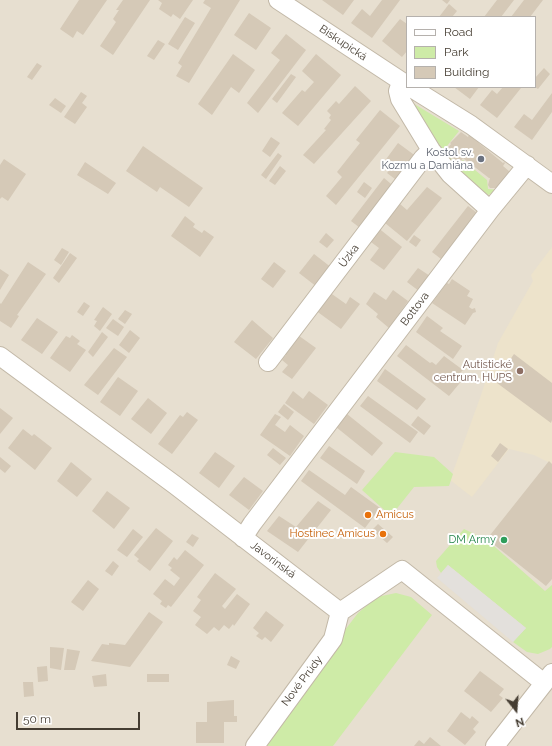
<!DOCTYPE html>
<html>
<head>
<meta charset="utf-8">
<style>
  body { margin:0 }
  #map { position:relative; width:552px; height:746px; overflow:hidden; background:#f3eee2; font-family:Raleway,sans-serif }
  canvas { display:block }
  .legend { position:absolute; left:406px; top:16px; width:130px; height:72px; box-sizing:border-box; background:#fff; border:1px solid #b5b1ad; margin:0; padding:5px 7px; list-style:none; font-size:12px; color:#453d32 }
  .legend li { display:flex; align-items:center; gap:8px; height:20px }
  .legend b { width:20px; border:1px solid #b5b1ad }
  .north { position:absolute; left:496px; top:690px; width:40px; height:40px; -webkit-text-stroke:3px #fff; paint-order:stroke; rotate:163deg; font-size:11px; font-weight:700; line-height:16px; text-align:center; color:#453d32 }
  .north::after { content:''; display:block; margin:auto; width:14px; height:18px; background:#453d32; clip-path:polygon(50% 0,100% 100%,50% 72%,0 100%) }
  .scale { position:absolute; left:16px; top:712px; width:124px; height:18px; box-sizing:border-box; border:2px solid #453d32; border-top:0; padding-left:5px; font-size:12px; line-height:14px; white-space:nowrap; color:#453d32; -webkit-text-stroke:3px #fff; paint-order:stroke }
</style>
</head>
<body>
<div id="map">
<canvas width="552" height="746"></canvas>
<ul class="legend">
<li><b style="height:5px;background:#fff"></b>Road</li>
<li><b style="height:11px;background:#ceeba7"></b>Park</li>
<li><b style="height:11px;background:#d5c9b7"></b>Building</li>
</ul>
<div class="north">N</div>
<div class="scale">50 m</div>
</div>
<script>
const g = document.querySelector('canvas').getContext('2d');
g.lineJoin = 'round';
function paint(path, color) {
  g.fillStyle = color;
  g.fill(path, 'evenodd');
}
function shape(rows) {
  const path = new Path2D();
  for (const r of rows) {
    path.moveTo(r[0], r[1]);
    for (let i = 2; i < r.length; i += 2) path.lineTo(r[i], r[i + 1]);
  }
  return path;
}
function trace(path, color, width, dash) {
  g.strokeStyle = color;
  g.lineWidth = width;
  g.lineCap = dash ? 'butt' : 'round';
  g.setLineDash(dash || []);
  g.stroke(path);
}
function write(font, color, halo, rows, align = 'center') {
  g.font = font + ' Raleway,sans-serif';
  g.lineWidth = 4;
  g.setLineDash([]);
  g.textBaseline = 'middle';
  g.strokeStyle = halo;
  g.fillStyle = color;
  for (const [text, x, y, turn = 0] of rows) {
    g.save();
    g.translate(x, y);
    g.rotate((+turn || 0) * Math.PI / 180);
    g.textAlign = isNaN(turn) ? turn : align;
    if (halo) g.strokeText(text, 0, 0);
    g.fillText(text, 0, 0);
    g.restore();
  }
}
paint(shape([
  [0,0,552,0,552,746,0,746],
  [407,17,535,17,535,87,407,87]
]), '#e7dfd0');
paint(shape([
  [552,247,552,464,534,455,509,449,472,497,450,480,480,398,498,343,533,281,531,275]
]), '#ede3cb');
paint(shape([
  [401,96,459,131,443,151,457,164,463,160,487,180,488,189,499,190,488,195,439,154],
  [395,452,434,457,453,474,449,486,414,487,391,516,362,490],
  [464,529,487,540,545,591,552,585,552,647,550,649,538,654,527,652,513,642,526,628,448,565,441,573,437,567,436,561],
  [396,593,411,597,432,615,333,746,256,746,358,613,377,597]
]), '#ceeba7');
paint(shape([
  [448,565,526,628,513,642,437,578]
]), '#e3e0dc');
paint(shape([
  [79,0,107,0,83,35,77,31,73,38,60,29],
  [123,0,150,0,113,55,100,46,116,22,113,19,119,10,116,10],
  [158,0,193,0,180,19,173,14,171,17,159,9,162,3],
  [205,0,240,0,189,83,176,76,182,66,178,63,211,8,203,3],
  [322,0,354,0,343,15],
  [382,0,400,0,372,38,351,23,362,9,370,16],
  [442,0,450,0,447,4],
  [497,0,514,0,501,17,484,17],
  [524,0,543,0,530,17,511,17],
  [449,4,457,11,452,17,439,17],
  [249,13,271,28,256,50,234,35],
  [185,17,195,23,178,50,168,44],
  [400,19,407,24,407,51,402,57,382,41],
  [286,34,306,50,258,113,247,103,280,60,271,53],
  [158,40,165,44,154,60,147,56],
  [233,54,255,70,239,93,231,87,212,115,198,104],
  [316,54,341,75,298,126,282,113,302,90,305,92,314,82,302,71],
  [37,63,42,66,32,80,27,77],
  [544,68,550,74,538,89,535,87,535,78],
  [291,74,296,77,277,103,272,99],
  [355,86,371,101,314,164,303,155,326,130,324,129,331,120,329,118,331,115,327,111,336,101,339,104],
  [454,87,479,87,470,99],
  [503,87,521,88,497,118,480,105,492,90,497,94],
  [81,92,87,96,82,103,87,107,75,124,64,117],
  [552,93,552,112,532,140,514,127,524,114,532,120],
  [55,98,66,106,61,113,49,105],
  [380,110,400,126,336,205,326,196,342,177,337,172,360,143,356,140],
  [461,132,468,137,469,135,503,163,504,162,505,163,503,166,510,172,498,188,490,188,488,185,490,178,489,178,463,158,459,163,445,151,451,144,450,143],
  [271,137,280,143,270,157,262,151],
  [398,143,417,157,399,182,387,173,392,167,384,162],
  [143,146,203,188,189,207,160,187,157,192,126,171],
  [278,153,282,156,266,179,261,175],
  [4,159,26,174,8,201,2,197,0,199,0,165],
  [85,162,116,183,108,194,77,175],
  [280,166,286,171,275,185,269,181],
  [384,178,397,189,364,231,351,221],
  [364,182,372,188,365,198,357,192],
  [427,187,442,198,407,241,385,223,400,204,407,210],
  [468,206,481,216,445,262,432,252],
  [185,216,195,224,193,227,202,233,204,230,214,237,200,257,171,236],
  [377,227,402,247,384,270,370,260,379,248,367,239],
  [326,233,334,240,327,248,319,242],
  [414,235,421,240,416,247,409,242],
  [62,248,69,252,61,265,54,260],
  [70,253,77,258,59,283,53,278],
  [314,254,332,268,317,287,299,273],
  [28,262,46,274,17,315,19,316,11,328,0,321,0,303,1,304],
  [274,262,286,271,273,288,261,279],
  [418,268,430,276,419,291,407,282],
  [0,269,9,275,0,290],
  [452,279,470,291,467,296,473,299,469,307,472,309,475,308,476,312,473,313,465,325,432,303,447,283,449,284],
  [393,290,408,301,389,328,376,317,378,314,366,304,374,292,386,300],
  [329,292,346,304,350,297,360,304,341,329,315,310],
  [84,302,90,306,83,316,77,312],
  [103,307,112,314,100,331,94,326,97,321,94,320],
  [125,310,132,314,125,324,118,319],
  [427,316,443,328,440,331,462,346,453,359,416,332],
  [37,318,58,332,42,354,21,340],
  [113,319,124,327,118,336,106,328],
  [252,320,273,338,256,359,234,342],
  [130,330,140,338,129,353,119,345],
  [102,332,108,337,93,357,88,352],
  [295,333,316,348,292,379,282,372,288,365,282,360,286,355,281,352],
  [72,335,80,341,77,344,86,350,70,372,50,358,66,336,70,338],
  [406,345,430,363,432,362,436,365,444,356,463,370,459,374,464,378,449,396,397,356],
  [114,348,127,357,98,395,84,385],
  [514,354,552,383,552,420,551,423,497,383,507,369,505,367],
  [385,369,426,399,417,410,377,381],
  [118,377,138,391,120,416,100,402],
  [293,391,303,399,309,391,328,405,314,424,285,403],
  [368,396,418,432,410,443,360,406],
  [148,398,167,413,151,434,131,419],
  [284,404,294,412,288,420,278,412],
  [0,408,13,418,0,434],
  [187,412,198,420,172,454,158,444,180,415,183,417],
  [275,414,281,417,275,425,285,432,290,425,304,436,290,456,260,435],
  [347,414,383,443,372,456,336,427],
  [418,416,431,426,424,435,411,425],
  [23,429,32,436,34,434,52,448,35,470,8,448],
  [500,443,508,449,498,462,491,456],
  [329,446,365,471,357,484,320,458],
  [273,448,286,458,280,465,267,455],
  [215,452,235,466,219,488,199,473],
  [0,457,11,466,5,473,0,469],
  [549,461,552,464,552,579,546,586,487,539],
  [71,462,92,479,77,497,57,481],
  [309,470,345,495,351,487,380,508,365,528,301,481],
  [244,477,263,491,249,510,229,495],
  [107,491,130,508,114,529,92,511],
  [318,501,331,510,298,552,267,531,279,516,296,527],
  [378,524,393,537,387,543,372,530],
  [156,528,173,541,150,571,137,561,139,559,134,555],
  [133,529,143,537,127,557,117,550],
  [192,534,199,538,193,547,186,542],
  [185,550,204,565,171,607,168,605,166,608,160,604,162,601,153,594,165,579,174,586,180,578,170,570,172,568,168,565,174,557,177,560],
  [113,561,119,566,112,576,105,571],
  [215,573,236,589,222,606,225,609,237,594,250,604,234,626,233,624,229,629,224,625,219,631,214,627,207,634,195,625,201,617,193,611,201,600,197,597],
  [88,580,99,589,83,611,71,602],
  [266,611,284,625,271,642,265,637,262,640,256,636,259,633,253,628],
  [149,612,163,622,130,667,91,661,102,644,109,645,109,643,125,645],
  [50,647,64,648,61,670,50,668],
  [67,649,80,651,75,670,64,670],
  [231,656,240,661,236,669,227,665],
  [47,666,48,681,38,682,37,667],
  [480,671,504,689,499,695,503,698,491,712,464,691],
  [106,674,107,686,94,687,92,676],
  [147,674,169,674,169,682,147,682],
  [23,682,33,682,34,696,24,697],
  [234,700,234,716,237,716,237,722,224,722,224,743,196,743,196,722,207,722,207,702],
  [461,712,470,719,472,716,479,722,473,729,476,732,465,745,447,731],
  [430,737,441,746,414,746,419,740,424,744]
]), '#d5c9b7');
const minor = shape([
  [278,0,407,85],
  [401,82,398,91,400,99,431,150,450,174,490,210],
  [410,87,471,125,552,184],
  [0,356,175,485,340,612,402,570,544,683],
  [268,362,423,158,431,150],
  [243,538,252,524,490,210,527,165],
  [255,746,333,639,340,612],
  [495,746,552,673]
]);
trace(minor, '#c2b8a7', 20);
trace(minor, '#fff', 18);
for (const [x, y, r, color] of [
  [481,159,4,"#6b7280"],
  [520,371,4,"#8d6e63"],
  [368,515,4,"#e8710a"],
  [383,534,4,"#e8710a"],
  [504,540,4,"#2e9e5b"]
]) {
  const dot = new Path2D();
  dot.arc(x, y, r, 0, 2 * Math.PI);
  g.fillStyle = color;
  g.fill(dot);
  trace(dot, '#fff', 1.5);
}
write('11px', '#453d32', '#fff', [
  ["Biskupická",343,43,34],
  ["Úzka",349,256,-53],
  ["Bottova",415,309,-53],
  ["Javorinská",273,560,37],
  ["Nové Prúdy",302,681,-53]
]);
write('11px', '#5b616d', '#fff', [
  ["Kostol sv.",473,153],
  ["Kozmu a Damiána",473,166]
], 'right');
write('11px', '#785e54', '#fff', [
  ["Autistické",512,365],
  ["centrum, HUPS",512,378]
], 'right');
write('11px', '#c56008', '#fff', [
  ["Amicus",376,515],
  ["Hostinec Amicus",375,534,"right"]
], 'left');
write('11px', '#27864d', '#fff', [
  ["DM Army",496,540]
], 'right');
</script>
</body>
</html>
